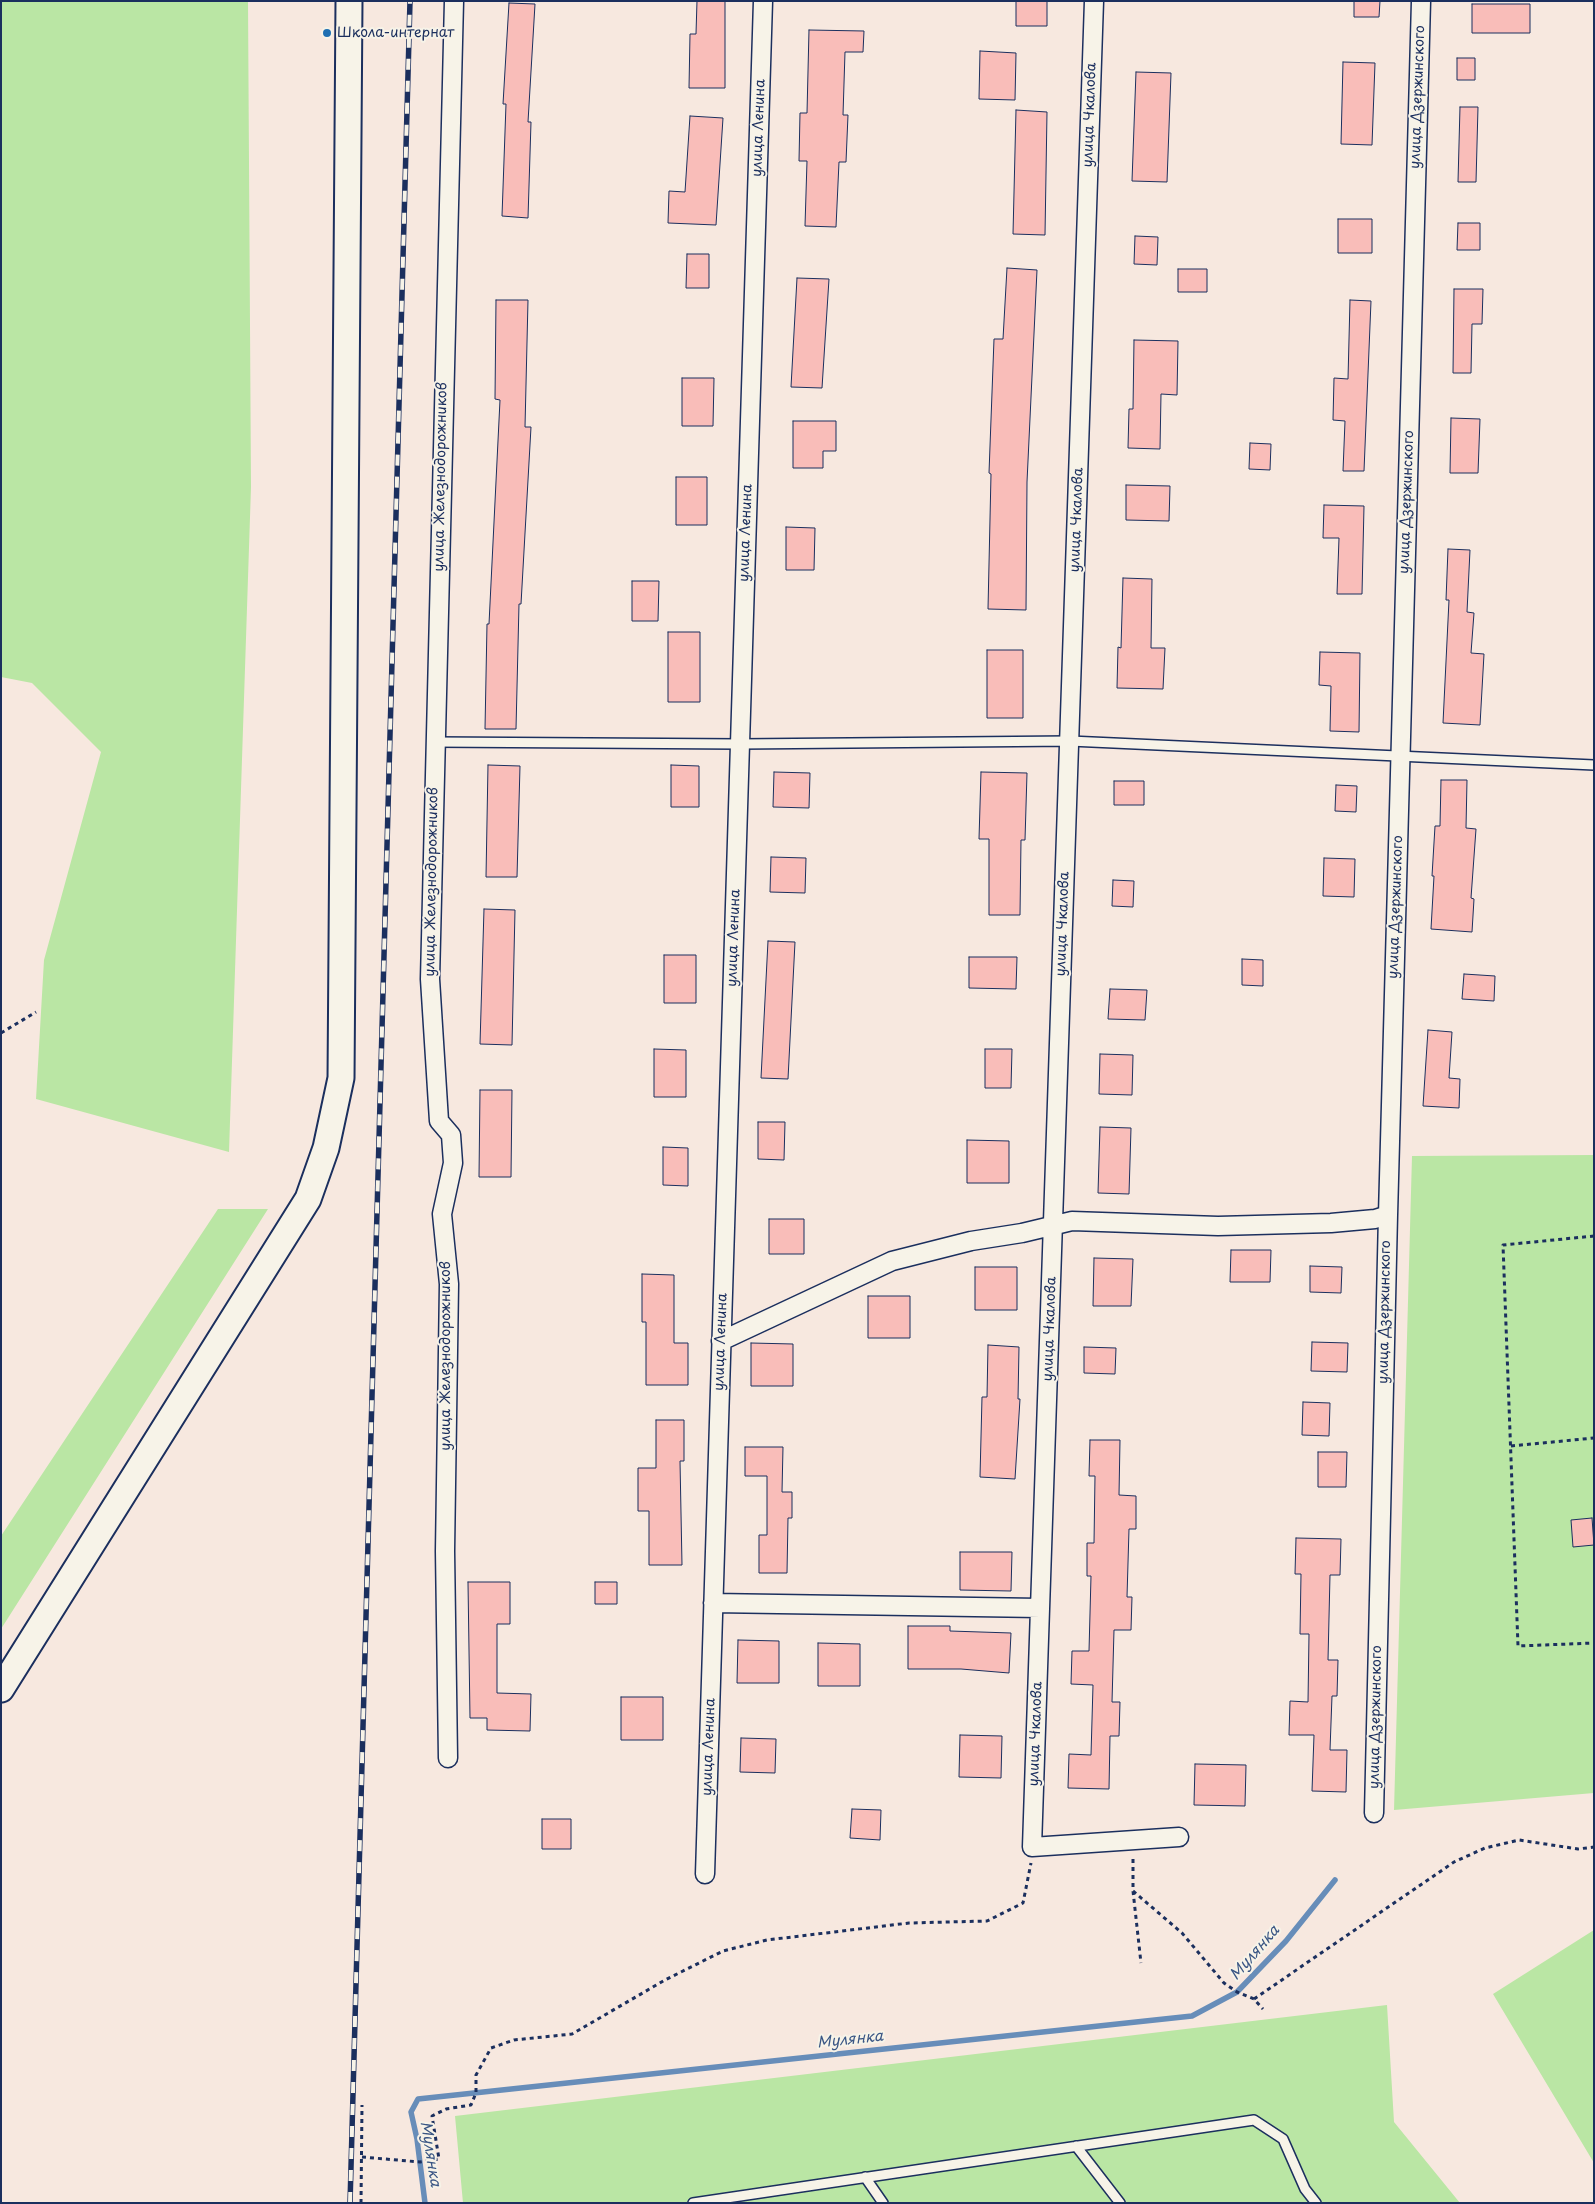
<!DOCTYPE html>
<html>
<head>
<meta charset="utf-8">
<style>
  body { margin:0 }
  #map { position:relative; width:1595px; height:2204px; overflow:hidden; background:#f7e8df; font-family:"Playpen Sans",sans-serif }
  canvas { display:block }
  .frame { position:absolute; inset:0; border:2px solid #1b2f5e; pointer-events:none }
</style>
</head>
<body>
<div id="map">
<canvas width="1595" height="2204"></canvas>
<div class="frame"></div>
</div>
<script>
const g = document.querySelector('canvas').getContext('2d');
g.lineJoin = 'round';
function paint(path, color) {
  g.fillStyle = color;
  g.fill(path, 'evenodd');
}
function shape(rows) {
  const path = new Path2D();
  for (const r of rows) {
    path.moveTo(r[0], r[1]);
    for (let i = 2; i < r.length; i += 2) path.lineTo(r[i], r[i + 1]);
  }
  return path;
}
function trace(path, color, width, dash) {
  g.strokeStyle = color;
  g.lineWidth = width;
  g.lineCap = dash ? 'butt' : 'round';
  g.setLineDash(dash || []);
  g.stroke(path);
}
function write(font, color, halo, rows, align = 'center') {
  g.font = font + ' "Playpen Sans",sans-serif';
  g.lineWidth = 4;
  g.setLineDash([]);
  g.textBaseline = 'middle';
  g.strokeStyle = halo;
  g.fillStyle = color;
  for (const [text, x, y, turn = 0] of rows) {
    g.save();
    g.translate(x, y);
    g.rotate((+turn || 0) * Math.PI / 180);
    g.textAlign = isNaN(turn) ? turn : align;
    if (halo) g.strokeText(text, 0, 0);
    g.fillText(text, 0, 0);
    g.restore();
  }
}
paint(shape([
  [1,1,248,1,251,487,229,1152,36,1099,44,960,101,752,32,683,1,677],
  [1594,1155,1594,1793,1394,1810,1412,1156],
  [218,1209,268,1209,1,1629,1,1536],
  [1594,1930,1594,2163,1493,1994],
  [1387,2005,1394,2122,1460,2203,463,2203,455,2116]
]), '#bae6a4');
trace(shape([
  [425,2203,417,2139,411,2112,418,2099,1192,2016,1237,1992,1286,1941,1335,1880]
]), '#678db9', 5.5);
const building = shape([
  [697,1,725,1,725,88,689,88,690,34,696,34,697,1],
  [1016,1,1047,1,1047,26,1016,26,1016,1],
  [1354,1,1380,1,1379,17,1354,17,1354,1],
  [509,3,535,4,528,122,531,122,528,218,502,216,506,104,503,104,509,3],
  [1472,4,1530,4,1530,33,1472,33,1472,4],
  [809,30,864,31,863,52,845,52,843,115,848,115,846,162,839,162,836,227,805,226,807,161,799,161,800,113,807,113,809,30],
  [980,51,1016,53,1015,100,979,99,980,51],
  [1457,58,1475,58,1475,80,1457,80,1457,58],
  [1343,62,1375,63,1372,145,1341,144,1343,62],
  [1136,72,1171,73,1167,182,1132,181,1136,72],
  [1460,107,1478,107,1476,182,1458,182,1460,107],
  [1016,110,1047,112,1045,235,1013,234,1016,110],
  [690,116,723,118,716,225,668,223,669,191,685,192,690,116],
  [1338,219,1372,219,1372,253,1338,253,1338,219],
  [1458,223,1480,223,1480,250,1457,250,1458,223],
  [1135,236,1158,237,1157,265,1134,264,1135,236],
  [687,254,709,254,709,288,686,288,687,254],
  [1007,268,1037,270,1027,482,1026,610,988,609,991,474,989,473,994,339,1003,339,1007,268],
  [1178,269,1207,269,1207,292,1178,292,1178,269],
  [797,278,829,279,822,388,791,387,797,278],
  [1454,289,1483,289,1482,324,1472,324,1471,373,1453,373,1454,289],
  [496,300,528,300,525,427,531,427,521,604,519,604,516,729,485,729,487,624,489,624,500,400,495,399,496,300],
  [1350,300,1371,301,1364,471,1343,471,1345,421,1333,420,1334,378,1348,379,1350,300],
  [1134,340,1178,341,1177,395,1161,394,1160,449,1128,448,1129,409,1133,409,1134,340],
  [682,378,714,378,713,426,682,426,682,378],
  [1451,418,1480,419,1478,473,1450,473,1451,418],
  [793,421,836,421,836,451,823,451,823,468,793,468,793,421],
  [1250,443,1271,444,1270,470,1249,469,1250,443],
  [676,477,707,477,707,525,676,525,676,477],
  [1126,485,1170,486,1169,521,1126,520,1126,485],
  [1324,505,1364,506,1362,594,1337,594,1339,538,1323,538,1324,505],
  [786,527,815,528,814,570,786,570,786,527],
  [1448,549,1470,550,1467,612,1474,613,1471,653,1484,654,1480,725,1443,723,1449,600,1446,600,1448,549],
  [1123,578,1152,579,1151,648,1165,648,1163,689,1117,688,1118,647,1121,648,1123,578],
  [632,581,659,581,658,621,632,621,632,581],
  [668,632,700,632,700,702,668,702,668,632],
  [987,650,1023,650,1023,718,987,718,987,650],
  [1320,652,1360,653,1359,732,1330,731,1331,686,1319,685,1320,652],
  [488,765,520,766,517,877,486,877,488,765],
  [671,765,699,766,699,807,671,807,671,765],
  [774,772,810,773,809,808,773,807,774,772],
  [981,772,1027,773,1025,840,1021,840,1020,915,989,915,989,839,979,839,981,772],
  [1441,780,1467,780,1466,828,1476,829,1471,898,1474,899,1472,932,1431,929,1434,876,1432,876,1435,826,1440,826,1441,780],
  [1114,781,1144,781,1144,805,1114,805,1114,781],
  [1336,785,1357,786,1356,812,1335,811,1336,785],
  [771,857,806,858,805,893,770,892,771,857],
  [1324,858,1355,859,1354,897,1323,896,1324,858],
  [1113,880,1134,881,1133,907,1112,906,1113,880],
  [484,909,515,910,512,1045,480,1044,484,909],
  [768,941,795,942,788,1079,761,1078,768,941],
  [664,955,696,955,696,1003,664,1003,664,955],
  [969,957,1017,957,1016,989,969,988,969,957],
  [1242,959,1263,960,1263,986,1242,985,1242,959],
  [1464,974,1495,976,1494,1001,1462,999,1464,974],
  [1110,989,1147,990,1145,1020,1108,1019,1110,989],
  [1428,1030,1452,1032,1449,1078,1460,1079,1459,1108,1423,1106,1428,1030],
  [654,1049,686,1050,686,1097,654,1097,654,1049],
  [985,1049,1012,1049,1011,1088,985,1088,985,1049],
  [1100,1054,1133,1055,1132,1095,1099,1094,1100,1054],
  [480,1090,512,1090,511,1177,479,1177,480,1090],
  [758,1122,785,1122,784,1160,758,1159,758,1122],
  [1100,1127,1131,1128,1129,1194,1098,1193,1100,1127],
  [967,1140,1009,1141,1009,1183,967,1183,967,1140],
  [663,1147,688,1148,688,1186,663,1185,663,1147],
  [769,1219,804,1219,804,1254,769,1254,769,1219],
  [1231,1250,1271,1250,1270,1282,1230,1282,1231,1250],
  [1094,1258,1133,1259,1131,1306,1093,1306,1094,1258],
  [1310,1266,1342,1267,1341,1293,1310,1292,1310,1266],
  [975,1267,1017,1267,1017,1310,975,1310,975,1267],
  [642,1274,674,1275,674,1343,688,1343,688,1385,646,1385,646,1322,642,1322,642,1274],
  [868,1296,910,1296,910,1338,868,1338,868,1296],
  [1312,1342,1348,1343,1347,1372,1311,1371,1312,1342],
  [751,1343,793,1344,793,1386,751,1386,751,1343],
  [988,1345,1019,1347,1018,1399,1020,1399,1015,1479,980,1477,982,1397,987,1397,988,1345],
  [1084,1347,1116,1348,1115,1374,1084,1373,1084,1347],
  [1303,1402,1330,1403,1329,1436,1302,1435,1303,1402],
  [656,1420,684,1420,684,1461,680,1461,682,1565,649,1565,649,1511,638,1511,638,1468,656,1468,656,1420],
  [1090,1440,1120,1440,1119,1495,1136,1496,1136,1529,1129,1529,1127,1597,1132,1597,1131,1630,1114,1630,1112,1702,1120,1702,1119,1736,1110,1736,1109,1789,1068,1788,1069,1754,1091,1755,1093,1685,1071,1684,1072,1651,1089,1651,1091,1576,1087,1576,1087,1543,1094,1543,1095,1476,1089,1476,1090,1440],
  [745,1447,783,1447,782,1492,792,1492,792,1518,788,1518,787,1573,759,1573,759,1535,767,1535,767,1476,745,1476,745,1447],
  [1318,1452,1347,1452,1346,1487,1318,1487,1318,1452],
  [1592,1518,1594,1545,1573,1547,1571,1520,1592,1518],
  [1296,1538,1341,1539,1340,1575,1330,1575,1328,1660,1338,1660,1337,1696,1332,1696,1330,1750,1347,1750,1346,1792,1312,1791,1314,1735,1289,1735,1290,1701,1308,1702,1309,1634,1300,1634,1301,1574,1295,1574,1296,1538],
  [960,1552,1012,1552,1011,1591,960,1590,960,1552],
  [468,1582,510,1582,510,1624,497,1624,497,1693,531,1694,530,1731,487,1730,487,1718,470,1718,468,1582],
  [595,1582,617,1582,617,1604,595,1604,595,1582],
  [908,1626,950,1626,950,1631,1011,1633,1009,1673,961,1669,908,1669,908,1626],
  [738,1640,779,1641,779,1683,737,1683,738,1640],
  [818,1643,860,1644,860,1686,818,1686,818,1643],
  [621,1697,663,1697,663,1740,621,1740,621,1697],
  [960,1735,1002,1736,1001,1778,959,1777,960,1735],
  [741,1738,776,1739,775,1773,740,1772,741,1738],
  [1195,1764,1246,1765,1245,1806,1194,1805,1195,1764],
  [852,1809,881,1810,880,1840,850,1838,852,1809],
  [542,1819,571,1819,571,1849,542,1849,542,1819]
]);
paint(building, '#f9bdb9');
trace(building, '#1b2f5e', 1);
const lane = shape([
  [435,742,740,744,1070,741,1594,765],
  [1076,2146,1120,2203],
  [865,2177,883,2203],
  [693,2203,1254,2120,1283,2139,1305,2189,1316,2203]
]);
const street = shape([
  [1094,1,1032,1847,1179,1837],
  [721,1341,892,1261,971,1241,1022,1233,1072,1221,1218,1226,1331,1223,1375,1219,1388,1215],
  [713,1603,1040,1608],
  [448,1758,445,1551,449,1284,442,1214,453,1163,451,1135,439,1121,430,979,454,1],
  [1374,1813,1388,1215,1421,1],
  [705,1874,763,1]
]);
const secondary = shape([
  [1,1689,308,1199,326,1148,341,1078,349,1]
]);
trace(lane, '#1b2f5e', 12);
trace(street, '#1b2f5e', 21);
trace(secondary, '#1b2f5e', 29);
trace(shape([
  [1,1033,36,1012],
  [1594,1236,1503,1245,1518,1646,1594,1643],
  [1511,1446,1594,1438],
  [1133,1859,1133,1891,1141,1963],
  [1133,1891,1182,1933,1224,1983,1237,1992,1254,1999,1263,2009],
  [1254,1999,1454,1862,1485,1848,1519,1840,1578,1849,1594,1847],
  [362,2157,420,2162,439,2159,432,2116,446,2109,471,2105,476,2093,476,2075,491,2048,514,2040,572,2034,665,1980,723,1951,767,1940,909,1923,987,1921,1023,1903,1031,1863],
  [361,2203,362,2105]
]), '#1b2f5e', 3, [4, 4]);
trace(lane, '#f7f3e8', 9);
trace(street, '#f7f3e8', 18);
trace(secondary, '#f7f3e8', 25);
const rail = shape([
  [350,2203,410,1]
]);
trace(rail, '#1b2f5e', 5.5);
trace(rail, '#f7f3e8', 4, [11]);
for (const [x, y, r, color] of [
  [327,33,5,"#1f6fb2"]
]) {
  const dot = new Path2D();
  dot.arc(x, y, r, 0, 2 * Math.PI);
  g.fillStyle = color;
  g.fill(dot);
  trace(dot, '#f7f3e8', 2);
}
write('14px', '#1b2f5e', '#f7f3e8', [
  ["Школа-интернат",337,33]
], 'left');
write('14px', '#1b2f5e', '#f7f3e8', [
  ["улица Дзержинского",1418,97,-88],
  ["улица Чкалова",1090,115,-88],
  ["улица Ленина",759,128,-88],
  ["улица Железнодорожников",441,477,-89],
  ["улица Дзержинского",1407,502,-88],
  ["улица Чкалова",1077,520,-88],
  ["улица Ленина",746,533,-88],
  ["улица Железнодорожников",432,882,-89],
  ["улица Дзержинского",1396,907,-88],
  ["улица Чкалова",1063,924,-88],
  ["улица Ленина",734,938,-88],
  ["улица Дзержинского",1385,1312,-89],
  ["улица Чкалова",1050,1329,-88],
  ["улица Ленина",721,1342,-88],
  ["улица Железнодорожников",446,1356,-90],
  ["улица Дзержинского",1376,1717,-89],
  ["улица Чкалова",1036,1734,-88],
  ["улица Ленина",709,1747,-88]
]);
write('italic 15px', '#3a5684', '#f7f3e8', [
  ["Мулянка",1255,1953,-49],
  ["Мулянка",850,2040,-6],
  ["Мулянка",430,2154,81]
]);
</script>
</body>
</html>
